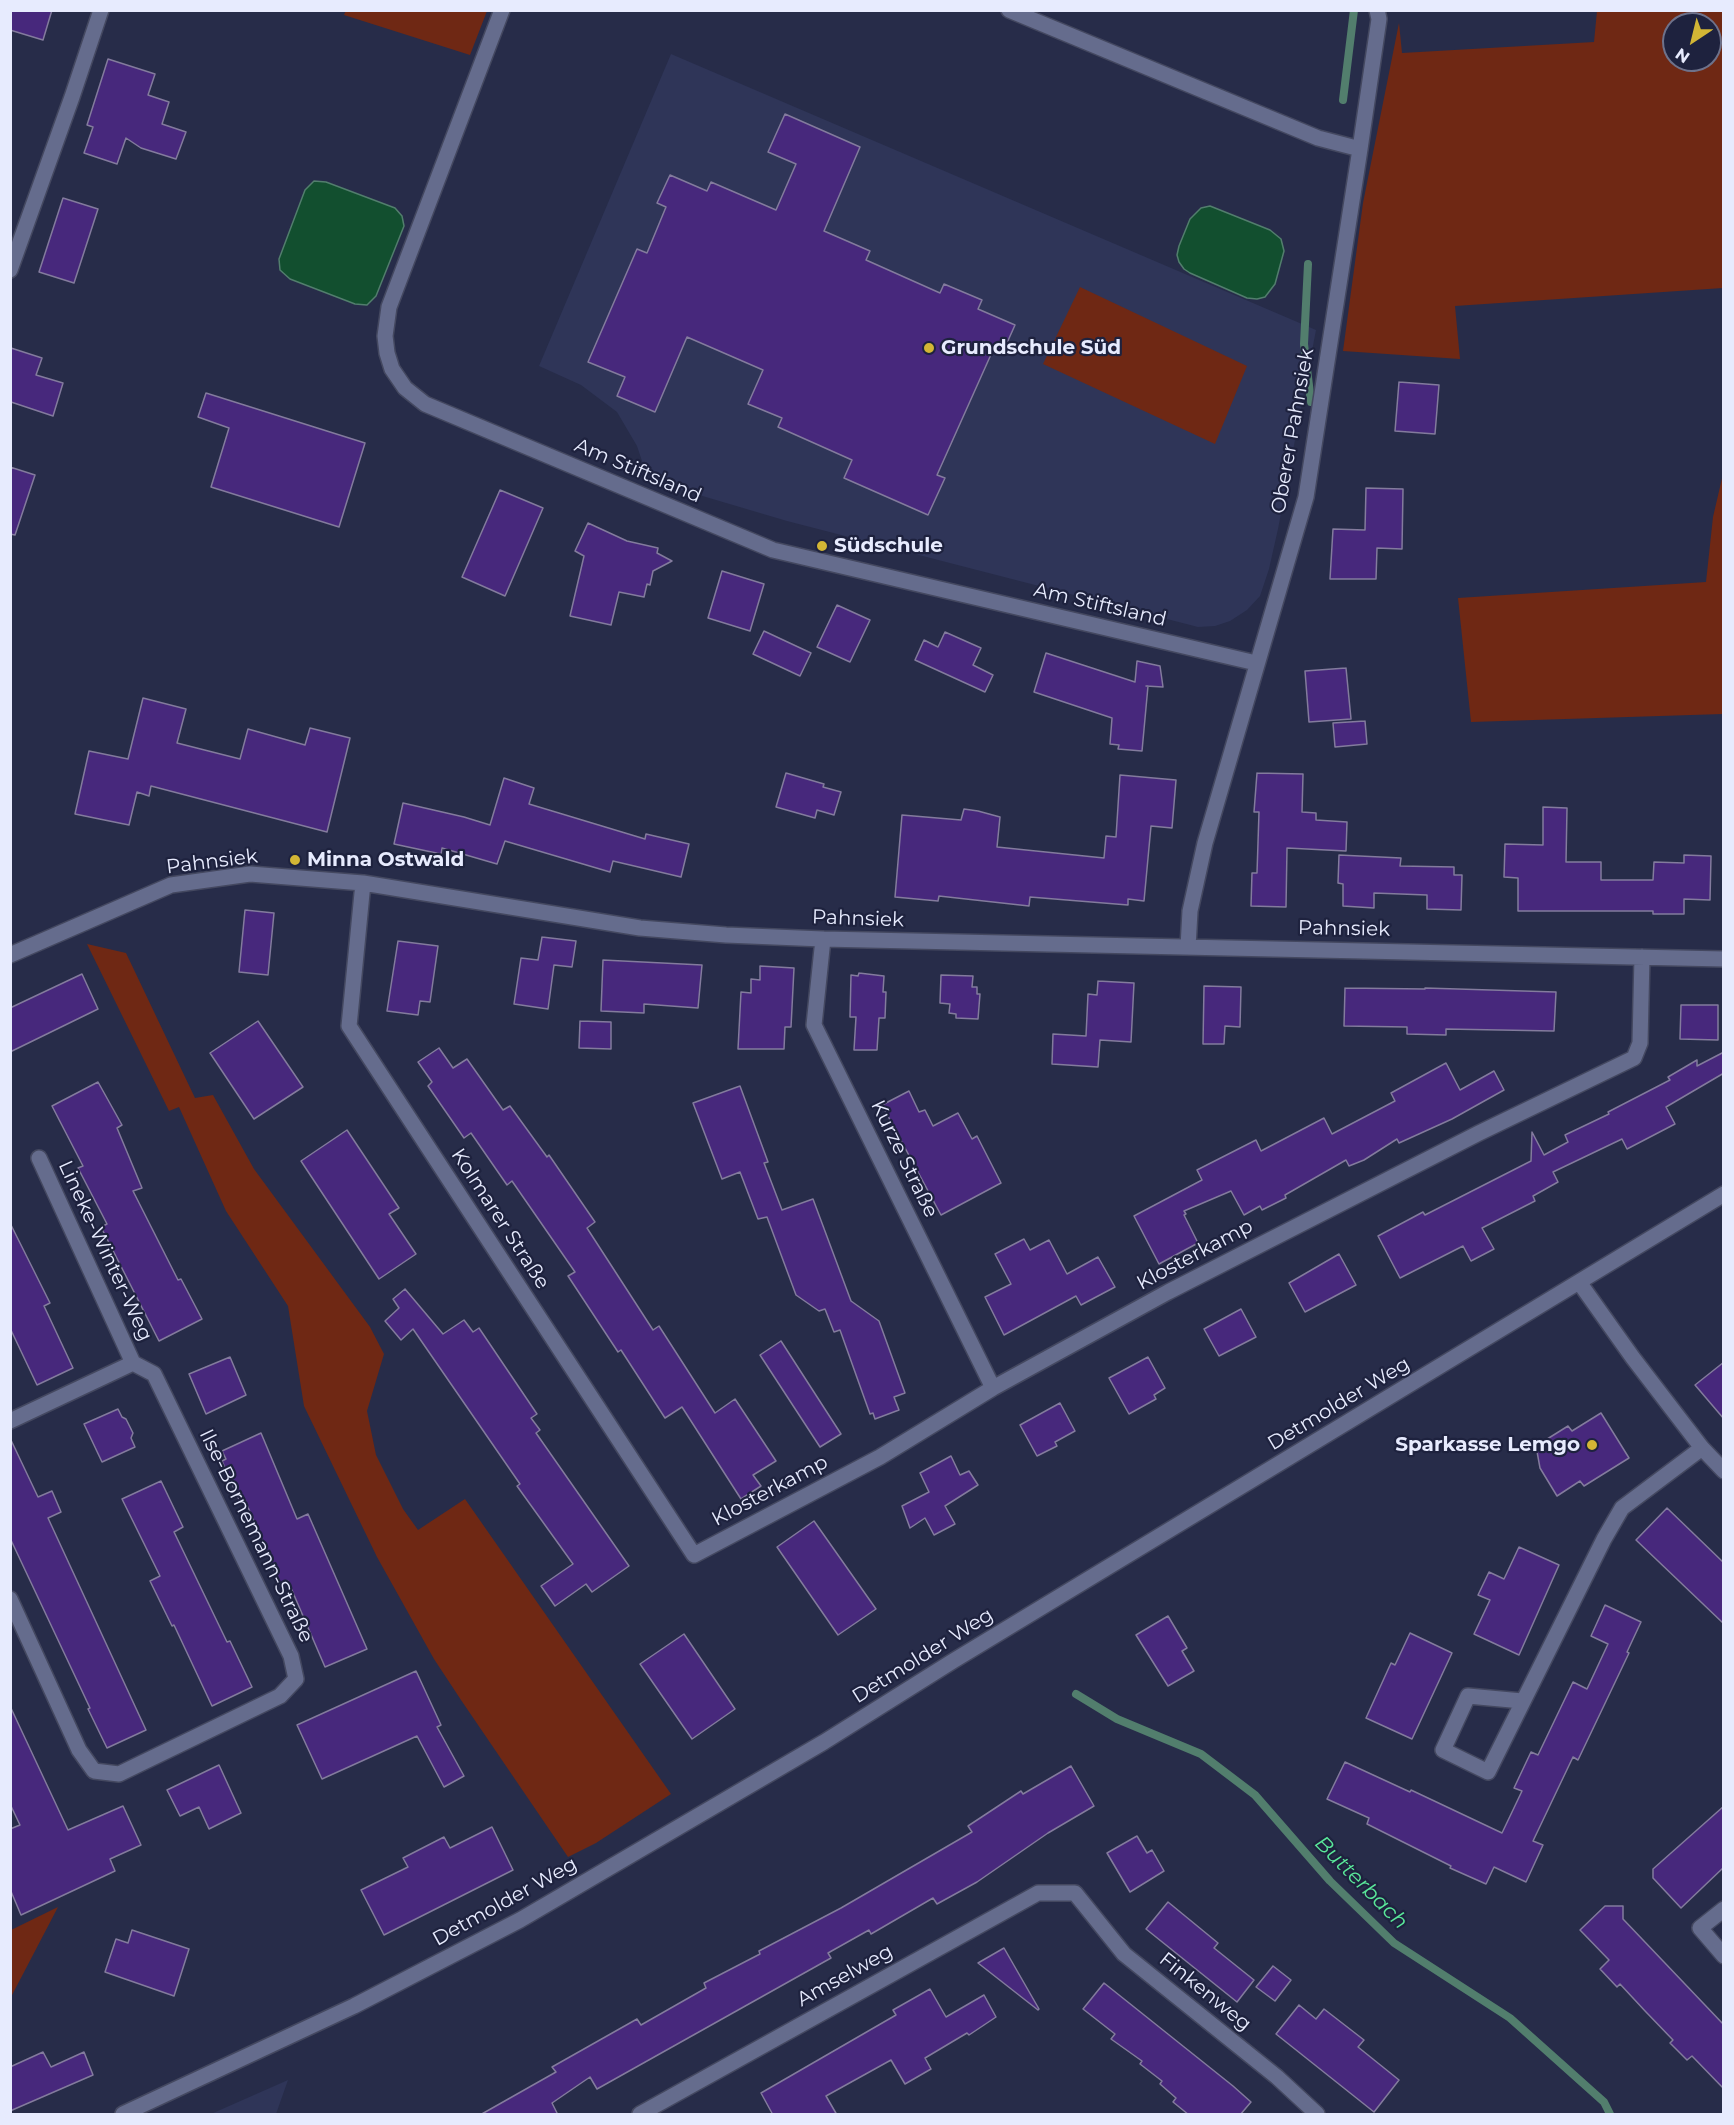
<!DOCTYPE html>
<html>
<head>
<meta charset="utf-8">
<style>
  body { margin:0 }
  #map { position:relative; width:1734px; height:2125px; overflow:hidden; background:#272c49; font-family:Montserrat,sans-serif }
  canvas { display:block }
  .frame { position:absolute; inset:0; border:12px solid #e7ebfe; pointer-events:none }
  .north { position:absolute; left:1662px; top:12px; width:60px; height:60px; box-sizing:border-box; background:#1e223e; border:2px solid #6e728b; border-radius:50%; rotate:215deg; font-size:16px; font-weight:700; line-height:24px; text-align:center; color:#e7ebfe }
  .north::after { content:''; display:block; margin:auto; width:21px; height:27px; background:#d3b635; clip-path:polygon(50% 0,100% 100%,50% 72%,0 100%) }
</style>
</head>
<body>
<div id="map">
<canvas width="1734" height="2125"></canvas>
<div class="frame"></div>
<div class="north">N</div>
</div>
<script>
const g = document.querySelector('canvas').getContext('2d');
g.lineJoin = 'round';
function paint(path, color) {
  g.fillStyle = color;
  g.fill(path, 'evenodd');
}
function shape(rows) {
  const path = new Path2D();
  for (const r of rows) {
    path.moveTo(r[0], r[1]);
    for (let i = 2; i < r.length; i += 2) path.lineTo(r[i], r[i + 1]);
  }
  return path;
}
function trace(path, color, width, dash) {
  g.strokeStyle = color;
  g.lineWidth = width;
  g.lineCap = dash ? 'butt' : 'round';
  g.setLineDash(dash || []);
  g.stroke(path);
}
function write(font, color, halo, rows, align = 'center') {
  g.font = font + ' Montserrat,sans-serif';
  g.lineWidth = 4.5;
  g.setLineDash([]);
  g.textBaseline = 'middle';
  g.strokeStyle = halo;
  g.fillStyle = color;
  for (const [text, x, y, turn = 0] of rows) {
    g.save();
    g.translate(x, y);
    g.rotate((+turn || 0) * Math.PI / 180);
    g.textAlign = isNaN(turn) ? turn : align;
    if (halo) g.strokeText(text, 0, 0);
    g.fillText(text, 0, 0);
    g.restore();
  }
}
paint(shape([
  [671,54,1316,330,1278,529,1269,569,1260,596,1247,610,1230,621,1215,626,1198,627,787,521,662,484,644,467,637,446,617,412,581,385,539,366],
  [288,2080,276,2114,211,2114]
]), '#2f3558');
paint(shape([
  [346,10,487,10,487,11,470,55,344,15],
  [1597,11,1723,11,1723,288,1455,306,1460,359,1343,351,1363,203,1399,23,1402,53,1594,42],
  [1674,24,1710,24,1710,60,1674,60],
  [1080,287,1247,366,1215,444,1043,364],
  [1723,474,1723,714,1471,722,1458,598,1706,582,1713,517],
  [87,944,126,953,195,1098,213,1095,254,1169,370,1327,384,1354,367,1411,376,1455,403,1509,418,1530,465,1499,671,1794,596,1843,568,1857,461,1700,434,1659,377,1557,304,1406,288,1306,226,1211,179,1107,169,1111],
  [58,1907,11,1997,11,1930]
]), '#6f2814');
const water = shape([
  [314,181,326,182,395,208,402,216,404,226,376,296,367,305,355,304,290,279,280,270,279,259,305,190,314,181],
  [1210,206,1270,230,1281,239,1284,251,1275,284,1265,297,1257,299,1247,298,1190,273,1184,269,1179,262,1177,255,1179,246,1190,219,1201,208,1210,206]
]);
paint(water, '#124f2f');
trace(water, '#527e6d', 1.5);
trace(shape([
  [1343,100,1354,10],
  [1308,264,1304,344,1311,402],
  [1076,1694,1117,1719,1201,1754,1255,1795,1330,1881,1394,1943,1510,2018,1604,2102,1610,2114]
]), '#527e6d', 8);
const building = shape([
  [10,10,52,10,43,40,10,30,10,10],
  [108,59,155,74,148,95,169,102,162,124,186,132,176,159,141,148,126,138,117,164,84,153,93,127,87,125,108,59],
  [785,114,860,147,824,231,870,251,866,260,940,293,944,284,982,300,978,309,1015,325,1002,354,993,350,937,475,945,478,928,515,844,478,852,460,778,427,782,418,748,404,763,370,687,337,655,412,617,396,625,377,588,362,637,249,647,253,666,207,657,203,670,175,707,191,711,182,776,210,796,164,768,152,785,114],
  [63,198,98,209,74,283,39,272,63,198],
  [11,348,42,358,36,375,63,383,53,416,11,402,11,348],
  [1399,382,1439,385,1435,434,1395,431,1399,382],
  [206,393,365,443,339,527,211,487,229,428,198,417,206,393],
  [10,467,35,475,15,535,10,534,10,467],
  [1366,488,1403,489,1402,549,1377,548,1376,579,1330,579,1333,529,1365,530,1366,488],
  [500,490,543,508,505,596,462,577,500,490],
  [588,523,627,541,658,548,657,553,672,561,653,571,650,585,647,584,644,597,619,592,611,625,570,616,584,556,575,551,588,523],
  [722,571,764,584,750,631,708,618,722,571],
  [837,605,870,620,850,662,817,647,837,605],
  [764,631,811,653,800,676,753,654,764,631],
  [945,632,981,648,973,665,993,675,985,692,915,660,924,640,938,647,945,632],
  [1046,653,1135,682,1137,661,1160,666,1163,687,1146,686,1148,686,1142,751,1118,749,1119,745,1110,744,1112,718,1034,692,1046,653],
  [1346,668,1351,719,1309,722,1305,671,1346,668],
  [143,698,186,709,177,743,240,759,248,729,305,745,310,728,350,738,327,832,151,786,149,796,137,792,129,825,75,814,89,751,128,759,143,698],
  [1365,721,1367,744,1335,747,1333,723,1365,721],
  [786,773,824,784,823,787,841,792,834,815,817,810,815,818,776,807,786,773],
  [1257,773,1303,774,1302,812,1316,813,1316,820,1347,822,1346,851,1287,848,1286,907,1251,906,1252,873,1257,873,1259,812,1254,812,1257,773],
  [1120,775,1176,780,1172,828,1151,826,1144,901,1128,899,1128,905,1030,897,1029,906,939,896,938,901,895,897,902,815,961,820,964,809,978,811,1000,817,997,847,1104,858,1106,836,1116,837,1120,775],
  [504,778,534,788,529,804,645,839,646,834,689,844,681,877,613,861,610,872,505,841,497,864,442,848,441,854,394,844,403,803,464,817,490,825,504,778],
  [1543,807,1567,808,1566,862,1601,862,1601,880,1653,880,1654,862,1684,863,1684,855,1711,856,1710,900,1684,899,1684,914,1653,914,1653,911,1518,911,1518,878,1504,877,1505,844,1543,845,1543,807],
  [1339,855,1401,858,1400,866,1454,867,1454,875,1462,875,1461,910,1427,909,1427,895,1374,893,1374,908,1343,906,1343,884,1338,883,1339,855],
  [245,910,274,913,268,975,239,972,245,910],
  [542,937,576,941,572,967,554,965,548,1009,514,1004,521,958,538,960,542,937],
  [398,941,438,946,430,1002,420,1001,418,1015,387,1011,398,941],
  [603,960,702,965,698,1008,644,1004,644,1013,601,1011,603,960],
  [760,966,794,968,791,1027,785,1027,784,1049,738,1049,741,992,751,993,751,979,760,980,760,966],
  [859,973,884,976,883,992,886,992,885,1018,879,1018,877,1050,854,1050,856,1017,850,1017,851,975,858,976,859,973],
  [82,974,98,1009,10,1052,10,1008,82,974],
  [941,975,973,976,972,987,977,987,977,994,980,994,978,1019,956,1018,956,1014,949,1013,950,1004,940,1003,941,975],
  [1098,981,1134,983,1131,1042,1100,1040,1098,1067,1052,1064,1053,1034,1086,1036,1088,994,1097,995,1098,981],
  [1204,986,1241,987,1240,1027,1225,1026,1224,1044,1203,1044,1204,986],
  [1345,988,1425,989,1425,988,1556,992,1554,1031,1446,1029,1446,1035,1407,1034,1407,1027,1344,1026,1345,988],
  [1681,1005,1718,1005,1718,1040,1680,1039,1681,1005],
  [258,1021,303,1087,254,1119,210,1053,258,1021],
  [580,1021,611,1022,611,1049,579,1048,580,1021],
  [439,1048,453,1068,467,1059,503,1110,510,1106,547,1157,549,1155,595,1222,587,1228,653,1330,659,1326,715,1413,735,1399,776,1461,753,1475,761,1486,741,1499,682,1407,665,1418,621,1350,618,1352,568,1276,575,1272,512,1181,507,1185,471,1133,464,1138,428,1086,432,1082,418,1062,439,1048],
  [1724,1052,1724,1073,1666,1107,1675,1124,1627,1149,1622,1139,1553,1172,1558,1182,1533,1196,1535,1201,1482,1228,1494,1249,1471,1261,1463,1246,1400,1278,1378,1236,1423,1212,1425,1215,1531,1161,1532,1132,1544,1155,1568,1142,1565,1135,1609,1114,1608,1112,1670,1080,1668,1077,1697,1060,1697,1066,1724,1052],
  [1446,1063,1460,1090,1494,1071,1504,1090,1452,1119,1399,1143,1397,1139,1364,1160,1349,1166,1346,1160,1285,1195,1286,1198,1262,1210,1260,1206,1244,1215,1231,1191,1184,1211,1186,1214,1184,1215,1198,1243,1159,1264,1134,1216,1202,1180,1197,1170,1256,1140,1261,1151,1324,1118,1332,1134,1395,1101,1391,1093,1446,1063],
  [98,1082,122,1125,117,1128,142,1188,133,1191,178,1280,181,1279,202,1319,159,1341,101,1227,107,1224,78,1168,83,1166,52,1106,98,1082],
  [740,1086,768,1162,764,1163,782,1210,813,1199,851,1301,879,1321,905,1393,894,1397,899,1410,875,1419,873,1413,870,1414,840,1330,834,1332,825,1309,819,1311,796,1295,767,1217,758,1219,740,1172,722,1179,693,1103,740,1086],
  [909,1091,919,1112,925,1110,933,1126,958,1113,972,1139,977,1136,1001,1183,941,1215,882,1105,909,1091],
  [347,1130,399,1208,389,1214,416,1254,379,1279,301,1161,347,1130],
  [10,1223,50,1303,44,1306,73,1368,37,1385,10,1328,10,1223],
  [1024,1239,1030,1250,1049,1240,1067,1274,1098,1257,1115,1287,1081,1305,1076,1296,1004,1335,985,1297,1011,1284,995,1254,1024,1239],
  [1339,1254,1356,1285,1305,1312,1289,1283,1339,1254],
  [405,1289,443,1334,464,1320,473,1332,479,1328,537,1414,531,1418,540,1430,536,1433,629,1566,592,1592,586,1584,555,1606,541,1586,573,1564,517,1486,520,1484,413,1329,401,1340,385,1321,399,1308,393,1299,405,1289],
  [1241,1309,1256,1337,1219,1356,1204,1329,1241,1309],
  [781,1341,841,1434,820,1447,760,1355,781,1341],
  [230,1357,246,1395,206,1414,189,1374,230,1357],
  [1148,1357,1165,1388,1154,1395,1156,1399,1129,1414,1109,1378,1148,1357],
  [1724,1362,1724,1419,1695,1385,1724,1362],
  [1060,1403,1075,1431,1055,1442,1057,1446,1037,1456,1020,1425,1060,1403],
  [118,1409,122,1417,126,1419,133,1433,131,1438,135,1447,102,1462,84,1424,118,1409],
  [1601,1413,1629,1458,1584,1486,1580,1481,1557,1496,1540,1468,1536,1446,1568,1426,1572,1431,1601,1413],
  [261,1433,297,1519,308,1514,367,1649,325,1667,288,1581,280,1584,245,1500,240,1502,222,1461,226,1459,222,1451,261,1433],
  [10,1438,38,1497,52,1491,61,1512,48,1518,146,1730,107,1748,88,1709,90,1708,10,1538,10,1438],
  [951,1456,960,1475,969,1471,978,1485,945,1506,955,1524,934,1535,925,1518,910,1528,902,1506,929,1492,920,1473,951,1456],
  [161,1481,183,1527,174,1532,227,1642,230,1641,252,1687,212,1706,174,1625,172,1626,150,1581,160,1576,122,1499,161,1481],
  [1667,1508,1724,1563,1724,1624,1636,1540,1667,1508],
  [814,1521,876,1609,838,1635,777,1547,814,1521],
  [1519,1547,1559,1565,1519,1655,1474,1634,1490,1600,1478,1595,1489,1572,1504,1579,1519,1547],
  [1605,1605,1641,1622,1627,1652,1629,1653,1578,1760,1573,1757,1533,1841,1543,1845,1526,1882,1494,1867,1486,1884,1450,1868,1451,1866,1367,1824,1369,1818,1327,1799,1345,1762,1410,1792,1411,1790,1502,1833,1522,1791,1514,1788,1531,1752,1538,1755,1573,1682,1587,1689,1608,1644,1591,1636,1605,1605],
  [1168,1616,1187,1648,1182,1651,1194,1671,1168,1686,1136,1635,1168,1616],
  [1410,1633,1452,1653,1412,1739,1366,1718,1391,1663,1395,1665,1410,1633],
  [684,1634,735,1709,692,1739,640,1664,684,1634],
  [416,1671,441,1725,437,1727,464,1776,444,1787,417,1736,322,1779,297,1725,416,1671],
  [10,1706,68,1830,123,1806,141,1845,110,1859,115,1871,21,1915,10,1889,10,1829,20,1825,10,1804,10,1706],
  [219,1765,241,1813,209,1829,199,1807,180,1816,167,1790,219,1765],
  [1071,1766,1094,1806,1048,1833,977,1882,937,1904,933,1898,871,1934,869,1930,828,1953,831,1958,597,2089,590,2077,552,2103,558,2115,480,2115,556,2072,552,2067,637,2019,641,2025,706,1988,704,1983,760,1954,759,1951,841,1908,972,1832,968,1826,1021,1791,1023,1794,1071,1766],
  [1724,1806,1724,1867,1681,1908,1653,1878,1653,1869,1724,1806],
  [492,1827,513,1870,384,1935,361,1890,408,1867,403,1858,444,1837,450,1848,492,1827],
  [1137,1836,1147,1853,1152,1850,1164,1871,1130,1892,1107,1853,1137,1836],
  [1168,1902,1218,1943,1214,1948,1254,1980,1237,2002,1146,1929,1168,1902],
  [1605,1906,1623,1906,1623,1919,1724,2025,1724,2089,1692,2056,1687,2060,1670,2043,1673,2040,1646,2012,1620,1984,1617,1987,1600,1969,1609,1960,1580,1930,1605,1906],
  [132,1930,189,1949,174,1996,105,1972,116,1939,128,1943,132,1930],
  [1004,1948,1039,2009,1038,2010,978,1963,1004,1948],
  [1273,1966,1291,1980,1275,2001,1256,1987,1273,1966],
  [1104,1983,1233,2086,1251,2102,1240,2115,1189,2115,1173,2102,1176,2098,1160,2084,1162,2081,1140,2064,1142,2061,1111,2039,1115,2034,1083,2009,1104,1983],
  [930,1989,946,2017,984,1995,996,2017,969,2035,967,2033,925,2058,931,2069,905,2084,891,2060,826,2096,837,2115,773,2115,761,2093,896,2015,893,2010,930,1989],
  [1299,2005,1316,2019,1324,2009,1364,2040,1358,2047,1399,2080,1374,2112,1276,2034,1299,2005],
  [43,2052,51,2067,84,2052,93,2075,10,2111,10,2067,43,2052]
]);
paint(building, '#47287c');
trace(building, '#837b9d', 1.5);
const minor = shape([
  [502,10,389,307,385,336,387,353,392,369,405,388,425,404,773,550,1256,663],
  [1009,10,1318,138,1360,149],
  [10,270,72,97,101,10],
  [363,883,349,1026,694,1555,880,1457,993,1388,1168,1292,1479,1133,1634,1058,1640,1043,1642,957],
  [823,939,814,1025,993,1388],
  [1188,947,1190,911,1205,843,1306,497,1360,149,1379,19,1377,10],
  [10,955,171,885,250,874,363,883,640,928,726,935,823,939,1724,959],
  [39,1158,133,1363],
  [1579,1282,1633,1358,1702,1448,1724,1471],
  [10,1421,133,1363,154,1374,291,1656,296,1679,280,1696,119,1774,94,1771,79,1750,10,1599],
  [1522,1701,1468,1696,1443,1750,1488,1772,1604,1539,1622,1508,1702,1448],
  [1724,1909,1700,1928,1724,1956],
  [123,2114,354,2006,520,1920,824,1742,953,1661,1724,1194],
  [640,2114,1038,1893,1075,1893,1124,1954,1277,2077,1317,2114]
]);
trace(minor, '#444860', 18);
trace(minor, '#656c8d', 15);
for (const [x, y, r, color] of [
  [929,348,6,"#d3b635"],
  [822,546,6,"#d3b635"],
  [295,860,6,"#d3b635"],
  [1592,1445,6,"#d3b635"]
]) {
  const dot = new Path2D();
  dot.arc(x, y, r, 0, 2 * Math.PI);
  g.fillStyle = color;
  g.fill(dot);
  trace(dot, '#1e223e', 2);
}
write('bold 20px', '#e7ebfe', '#1e223e', [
  ["Grundschule Süd",941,348],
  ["Südschule",834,546],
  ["Minna Ostwald",307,860],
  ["Sparkasse Lemgo",1580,1445,"right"]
], 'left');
write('20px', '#e7ebfe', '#1e223e', [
  ["Oberer Pahnsiek",1293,431,-80],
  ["Am Stiftsland",638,471,23],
  ["Am Stiftsland",1100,605,13],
  ["Pahnsiek",212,862,-7],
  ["Pahnsiek",858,919,2],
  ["Pahnsiek",1344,929,1],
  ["Kurze Straße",904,1159,64],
  ["Kolmarer Straße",500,1219,57],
  ["Lineke-Winter-Weg",105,1251,65],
  ["Klosterkamp",1195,1255,-28],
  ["Detmolder Weg",1339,1404,-31],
  ["Klosterkamp",770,1491,-28],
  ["Ilse-Bornemann-Straße",256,1536,64],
  ["Detmolder Weg",923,1656,-32],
  ["Detmolder Weg",505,1902,-29],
  ["Amselweg",845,1976,-29],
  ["Finkenweg",1205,1992,39]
]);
write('italic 21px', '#5ae89a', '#1e223e', [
  ["Butterbach",1361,1883,45]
]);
</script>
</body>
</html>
